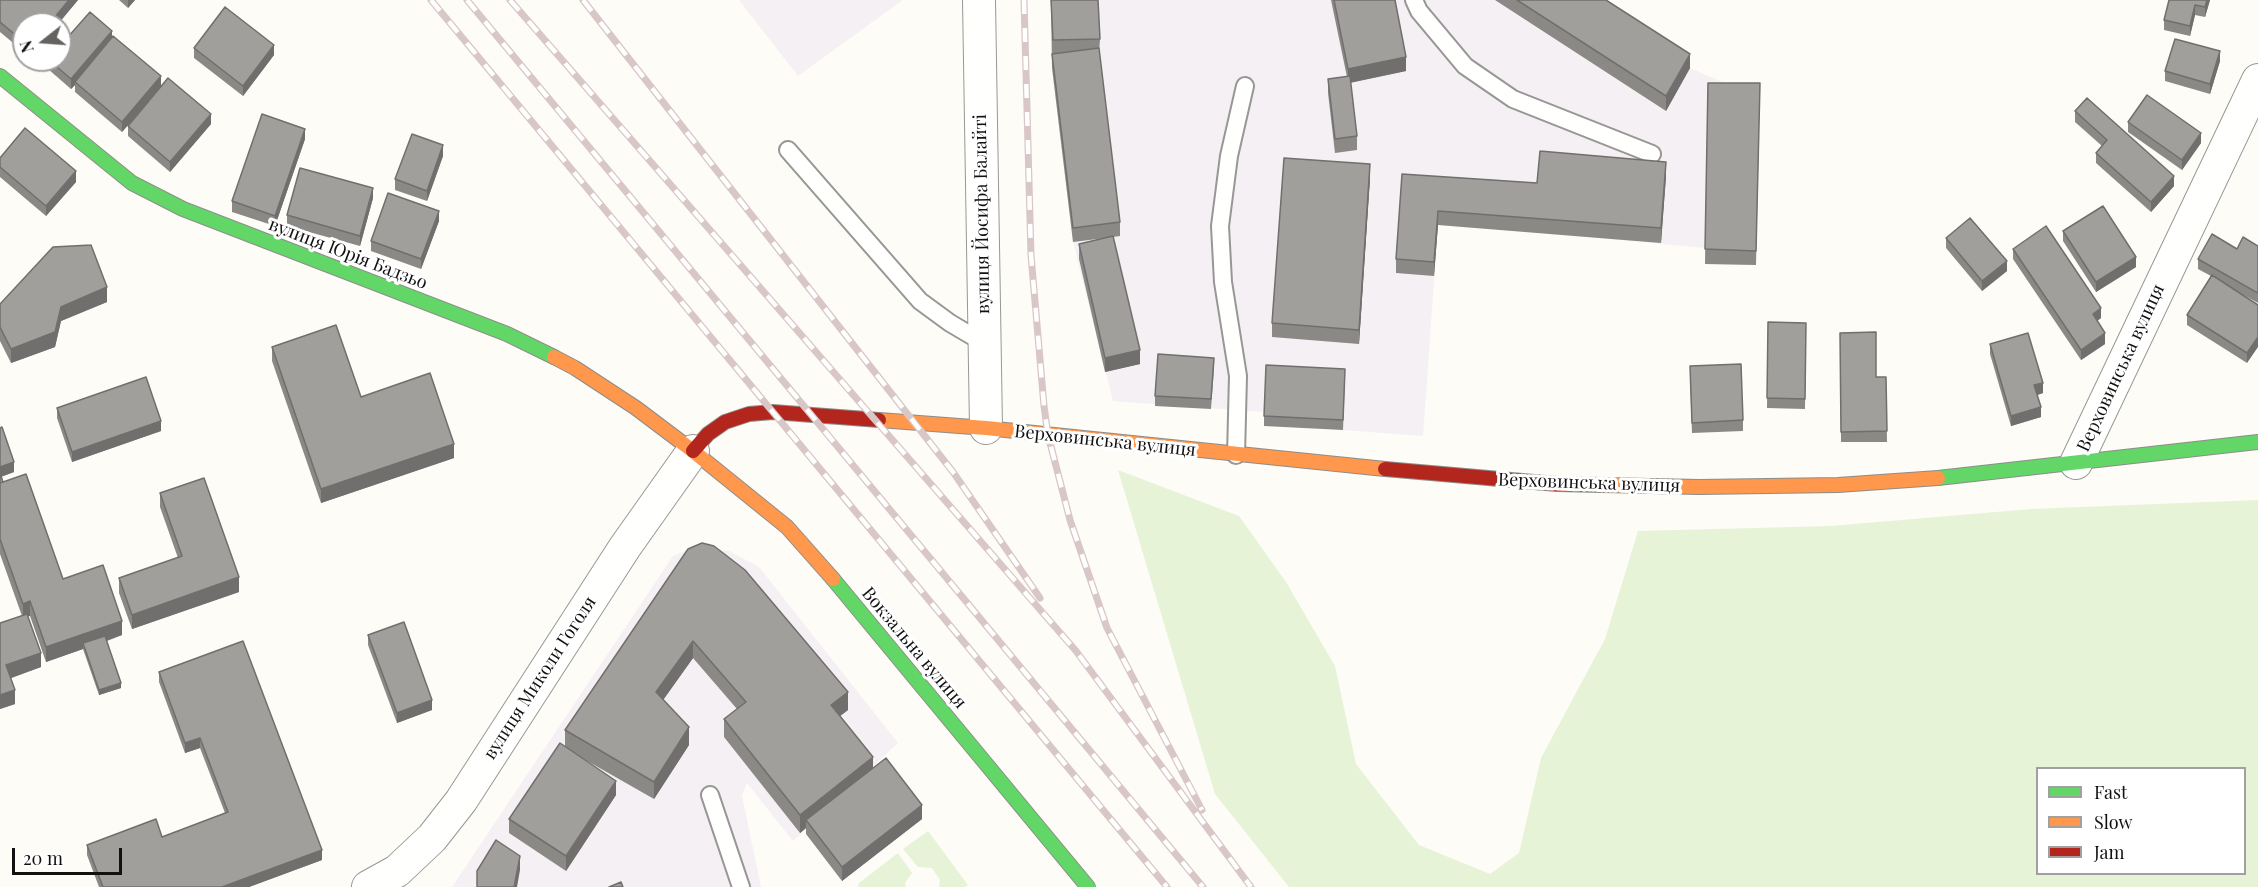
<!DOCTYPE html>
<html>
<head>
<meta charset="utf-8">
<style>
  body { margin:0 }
  #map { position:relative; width:2258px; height:887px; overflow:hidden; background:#fdfcf7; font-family:"Playfair Display",serif }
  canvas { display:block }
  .legend { position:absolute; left:2036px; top:767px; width:210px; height:108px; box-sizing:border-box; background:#fff; border:2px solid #a0a0a0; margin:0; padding:8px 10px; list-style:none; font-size:18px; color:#111 }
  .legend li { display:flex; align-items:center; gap:12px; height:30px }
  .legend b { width:30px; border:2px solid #a0a0a0 }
  .north { position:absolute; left:12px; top:12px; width:60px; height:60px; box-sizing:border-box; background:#fff; border:2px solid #a0a0a0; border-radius:50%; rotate:253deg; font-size:16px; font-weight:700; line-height:24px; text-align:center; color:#111 }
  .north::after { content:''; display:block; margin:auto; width:21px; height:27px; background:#646362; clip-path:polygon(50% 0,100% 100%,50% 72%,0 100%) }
  .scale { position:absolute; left:12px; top:848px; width:110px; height:27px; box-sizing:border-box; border:3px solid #111; border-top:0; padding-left:8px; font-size:18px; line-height:21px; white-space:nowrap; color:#111; -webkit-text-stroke:4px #fff; paint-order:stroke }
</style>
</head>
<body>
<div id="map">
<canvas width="2258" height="887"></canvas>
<ul class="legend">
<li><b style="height:8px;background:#63d668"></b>Fast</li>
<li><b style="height:8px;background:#ff974d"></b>Slow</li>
<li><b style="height:8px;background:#b3261e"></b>Jam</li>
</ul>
<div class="north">N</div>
<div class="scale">20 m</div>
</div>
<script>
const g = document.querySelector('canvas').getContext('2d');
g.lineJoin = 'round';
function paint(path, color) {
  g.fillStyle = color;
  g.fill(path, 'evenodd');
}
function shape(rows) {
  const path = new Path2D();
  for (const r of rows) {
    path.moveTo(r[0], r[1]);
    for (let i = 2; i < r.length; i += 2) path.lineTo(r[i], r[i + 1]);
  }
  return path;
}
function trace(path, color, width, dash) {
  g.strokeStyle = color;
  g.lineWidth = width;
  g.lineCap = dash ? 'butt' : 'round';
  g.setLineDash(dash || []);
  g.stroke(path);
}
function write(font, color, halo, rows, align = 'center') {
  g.font = font + ' "Playfair Display",serif';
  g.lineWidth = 6;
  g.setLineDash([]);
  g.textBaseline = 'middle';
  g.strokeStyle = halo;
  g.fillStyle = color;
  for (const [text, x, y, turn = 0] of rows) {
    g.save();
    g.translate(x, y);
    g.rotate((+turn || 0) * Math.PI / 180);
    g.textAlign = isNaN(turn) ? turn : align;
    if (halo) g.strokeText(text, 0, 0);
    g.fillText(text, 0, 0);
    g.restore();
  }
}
paint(shape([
  [739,0,903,0,798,76],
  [1051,0,1583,0,1690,68,1759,98,1756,265,1705,264,1705,248,1534,232,1438,225,1423,436,1343,430,1264,412,1113,401,1073,242,1052,68],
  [692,548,729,551,759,567,898,743,793,841,747,783,742,796,761,887,452,887,673,556]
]), '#f5f0f3');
paint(shape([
  [1118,470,1239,516,1286,582,1335,666,1356,764,1419,845,1490,874,1519,853,1541,758,1605,639,1638,531,1831,526,2031,509,2258,500,2258,887,1289,887,1215,794],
  [2038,768,2244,768,2244,874,2038,874],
  [928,831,968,885,965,887,939,887,940,880,932,868,918,867,903,849],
  [898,853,912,873,905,883,906,887,858,887,859,883]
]), '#e7f3d7');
const lane = shape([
  [1414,0,1419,11,1465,66,1513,99,1652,154],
  [788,150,920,301,950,323,984,343],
  [1236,455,1238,376,1223,282,1220,226,1229,156,1245,86],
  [710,795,741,887]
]);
const street = shape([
  [979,0,986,428],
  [2076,463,2258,80],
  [368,887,397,871,432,838,461,801,625,547,693,451]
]);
const fast = shape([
  [0,76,132,183,183,209,507,334,554,357],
  [1938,478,2258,442],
  [833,579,1088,887]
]);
const slow = shape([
  [554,357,575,368,636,408,693,451,787,527,833,579],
  [879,420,986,428,1385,469],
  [1602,485,1699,487,1838,485,1938,478]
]);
const jam = shape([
  [693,451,708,434,725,422,749,414,773,412,879,420],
  [1385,469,1557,484,1602,485]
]);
trace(lane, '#979795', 20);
trace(street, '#979795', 34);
trace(fast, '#8e8d8b', 16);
trace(slow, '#8e8d8b', 16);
trace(jam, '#8e8d8b', 16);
trace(lane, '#fffffe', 16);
trace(street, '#fffffe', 32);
trace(fast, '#63d668', 14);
trace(slow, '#ff974d', 14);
trace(jam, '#b3261e', 14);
const rail = shape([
  [431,0,1167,887],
  [467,0,1203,887],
  [510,0,1076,651,1251,887],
  [583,0,953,472,1040,598],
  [1024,0,1031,255,1044,406,1048,435,1070,520,1107,628,1202,810]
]);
trace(rail, '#d9c6c7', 7);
trace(rail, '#fff', 4.5, [14]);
paint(shape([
  [0,0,78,0,58,24,24,24,24,52,0,32],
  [119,0,135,0,128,8],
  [1051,0,1100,39,1099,53,1120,222,1120,236,1113,237,1140,364,1105,372,1079,259,1079,244,1105,238,1073,242,1052,68],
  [1331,0,1395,0,1406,71,1350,83,1357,136,1357,150,1335,153,1328,93,1328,79,1347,77],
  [1495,0,1606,0,1690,68,1666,111],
  [2169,0,2210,0,2205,17,2195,15,2190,36,2164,30,2164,20],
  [112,38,161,87,122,132,75,92,75,85,71,89,48,69,48,60,60,60],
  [194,48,274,55,243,96,194,58],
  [2220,61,2210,94,2165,81,2165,71],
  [1708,83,1760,83,1756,265,1705,264],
  [2075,111,2174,186,2151,212,2096,163,2096,153,2102,146,2075,122],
  [2128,122,2201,143,2182,170,2128,132],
  [211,124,170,172,128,136,128,126],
  [305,139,275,226,232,212,232,201],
  [443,156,427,201,395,190,395,179],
  [0,158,76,182,46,216,0,177],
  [1402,174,1537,183,1666,176,1661,243,1438,225,1434,276,1396,273,1396,259],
  [1370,178,1359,344,1272,337,1272,323],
  [373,198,360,246,287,226,287,215],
  [439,221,421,269,371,251,371,241],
  [2063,231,2136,267,2096,292,2063,241],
  [1946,238,2007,271,1982,291,1946,248],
  [2258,246,2258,303,2242,294,2258,305,2247,363,2187,325,2187,315,2211,276,2198,269,2198,259,2237,249],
  [2013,249,2101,318,2097,321,2105,344,2081,360,2013,259],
  [107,302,61,321,55,347,11,363,0,341,0,304],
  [1768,322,1806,323,1805,409,1767,408],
  [1840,333,1876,377,1886,377,1887,442,1841,442],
  [1990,344,2043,393,2037,395,2041,417,2011,426,1990,354],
  [272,347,361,397,454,458,321,503,272,361],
  [1214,368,1211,409,1155,406,1155,396],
  [1690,376,1743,420,1743,431,1692,433],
  [1345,379,1343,430,1264,426,1264,416],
  [57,408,161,431,72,462,57,418],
  [0,428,14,472,1,477,3,482,63,579,122,635,107,641,121,688,99,695,83,649,46,662,30,616,28,616,41,667,10,678,15,704,0,709,22,616,0,554],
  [160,493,239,592,132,629,119,593,119,578,178,558,160,507],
  [688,549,848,710,840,716,873,768,922,819,842,881,806,834,806,828,800,833,724,737,724,719,737,709,693,658,663,700,689,745,654,799,575,754,616,795,566,871,509,833,509,819,565,747,565,730],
  [368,635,432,710,397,723,368,645],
  [159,672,322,860,249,887,99,887,87,855,87,845,162,837,225,813,200,748,185,753,159,682]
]), '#8a8986');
paint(shape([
  [69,0,78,0,58,24,49,24],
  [128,0,135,0,128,8],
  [2207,0,2210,0,2205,17,2205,7],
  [2195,5,2195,15,2190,36,2190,26],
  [112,31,112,41,75,82,75,85,71,89,71,79],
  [274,45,274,55,243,96,243,86],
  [2220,51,2220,61,2210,94,2210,84],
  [1690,54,1690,68,1666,111,1666,96],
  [1406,57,1406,71,1348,83,1348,69],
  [161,76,161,87,122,132,122,122],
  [211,114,211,124,170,172,170,162],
  [305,129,305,139,275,226,275,216],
  [2201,133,2201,143,2182,170,2182,160],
  [443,145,443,156,427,201,427,191],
  [1666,162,1666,176,1661,243,1661,228],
  [1370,164,1370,178,1359,344,1359,330],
  [76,171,76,182,46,216,46,206],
  [2174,176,2174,186,2151,212,2151,202],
  [373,188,373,198,360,246,360,236],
  [439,211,439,221,421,269,421,259],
  [1438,211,1438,225,1434,276,1434,262],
  [2136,257,2136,267,2096,292,2096,282],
  [2007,261,2007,271,1982,291,1982,281],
  [107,287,107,302,61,321,55,347,11,363,11,349,61,307],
  [2101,308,2101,318,2093,324,2093,314],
  [2105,333,2105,344,2081,360,2081,350],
  [2258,337,2258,347,2247,363,2247,353],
  [1140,350,1140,364,1105,372,1105,358],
  [2043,383,2043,393,2034,396,2034,385],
  [2041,407,2041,417,2011,426,2011,416],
  [161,421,161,431,72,462,72,452],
  [454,444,454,458,321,503,321,489],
  [14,462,14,472,0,477,0,467],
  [239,577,239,592,132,629,132,615],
  [30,601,30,616,23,618,23,604],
  [122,621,122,635,85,648,83,643,83,649,46,662,46,647],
  [693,641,693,658,656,710,656,692],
  [41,653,41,667,6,680,6,665],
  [121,683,121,688,99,695,99,690],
  [15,690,15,704,0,709,0,695],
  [848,692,848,710,831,723,831,705],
  [432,700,432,710,397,723,397,713],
  [689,727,689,745,654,799,654,782],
  [200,738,200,748,185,753,185,743],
  [873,757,873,775,806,820,806,828,800,833,800,815],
  [616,781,616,795,566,871,566,856],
  [922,805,922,819,842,881,842,867],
  [322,850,322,860,249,887,222,887],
  [520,856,520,870,517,887,514,887]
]), '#716f6d');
const building = shape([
  [0,0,69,0,49,24,24,24,24,42,0,22,0,0],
  [1051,0,1098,0,1100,39,1053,40,1051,0],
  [1334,0,1395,0,1406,57,1348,69,1334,0],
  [1517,0,1606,0,1690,54,1666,96,1517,0],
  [2169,0,2207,0,2205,7,2195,5,2190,26,2164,20,2169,0],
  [225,7,274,45,243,86,194,48,225,7],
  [90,12,112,31,71,79,49,60,60,60,60,46,90,12],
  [113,36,161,76,122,122,75,82,113,36],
  [2175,39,2220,51,2210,84,2165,71,2175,39],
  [1099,48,1120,222,1073,228,1052,54,1099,48],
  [1350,76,1357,136,1335,139,1328,79,1350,76],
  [168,78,211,114,170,162,128,126,168,78],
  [1708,83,1760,83,1756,251,1705,249,1708,83],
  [2147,95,2201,133,2182,160,2128,122,2147,95],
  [2087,98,2174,176,2151,202,2096,153,2107,140,2075,111,2087,98],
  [262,114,305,129,275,216,232,201,262,114],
  [25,128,76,171,46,206,0,167,0,158,25,128],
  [412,134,443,145,427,191,395,179,412,134],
  [1540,151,1666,162,1661,228,1438,211,1434,262,1396,259,1402,174,1537,183,1540,151],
  [1284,158,1370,164,1359,330,1272,323,1284,158],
  [300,168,373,188,360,236,287,215,300,168],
  [388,193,439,211,421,259,371,241,388,193],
  [2103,206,2136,257,2096,282,2063,231,2103,206],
  [1970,218,2007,261,1982,281,1946,238,1970,218],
  [2046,226,2101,308,2093,314,2105,333,2081,350,2013,249,2046,226],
  [2212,234,2237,249,2243,237,2258,246,2258,293,2198,259,2212,234],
  [1113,236,1140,350,1105,358,1079,244,1113,236],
  [91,245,107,287,61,307,55,332,11,349,0,327,0,304,53,247,91,245],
  [2212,275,2258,305,2258,337,2247,353,2187,315,2212,275],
  [1768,322,1806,323,1805,399,1767,398,1768,322],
  [336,325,361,397,430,373,454,444,321,489,272,347,336,325],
  [1876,332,1876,377,1886,377,1887,431,1841,432,1840,333,1876,332],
  [2028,333,2043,383,2034,385,2041,407,2011,416,1990,344,2028,333],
  [1158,354,1214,358,1211,399,1155,396,1158,354],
  [1741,364,1743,420,1692,423,1690,366,1741,364],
  [1266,365,1345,369,1343,420,1264,416,1266,365],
  [146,377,161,421,72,452,57,408,146,377],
  [2,427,14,462,0,467,0,428,2,427],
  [0,473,3,482,0,483,0,473],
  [26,474,63,579,103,565,122,621,46,647,30,601,23,604,0,539,0,483,26,474],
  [204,478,239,577,132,615,119,578,182,556,160,493,204,478],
  [702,543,714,546,745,570,848,692,831,705,873,757,800,815,724,719,746,702,693,641,656,692,689,727,654,782,565,730,688,549,702,543],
  [27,614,41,653,6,665,15,690,0,695,0,623,27,614],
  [404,622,432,700,397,713,368,635,404,622],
  [105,636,121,683,99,690,83,643,105,636],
  [243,641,322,850,222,887,103,887,87,845,156,819,162,837,228,812,200,738,185,743,159,672,243,641],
  [560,743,616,781,566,856,509,819,560,743],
  [886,758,922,805,842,867,806,820,886,758],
  [496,840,520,856,514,887,477,887,477,871,496,840],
  [621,882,623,887,609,887,621,882]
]);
paint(building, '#a19f9c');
trace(building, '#716f6d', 1.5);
write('18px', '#111', '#fff', [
  ["вулиця Йосифа Балайті",982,214,-91],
  ["вулиця Юрія Бадзьо",348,254,21],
  ["Верховинська вулиця",2121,368,-65],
  ["Верховинська вулиця",1105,441,6],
  ["Верховинська вулиця",1589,483,2],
  ["Вокзальна вулиця",914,648,50],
  ["вулиця Миколи Гоголя",540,678,-57]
]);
</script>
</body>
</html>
